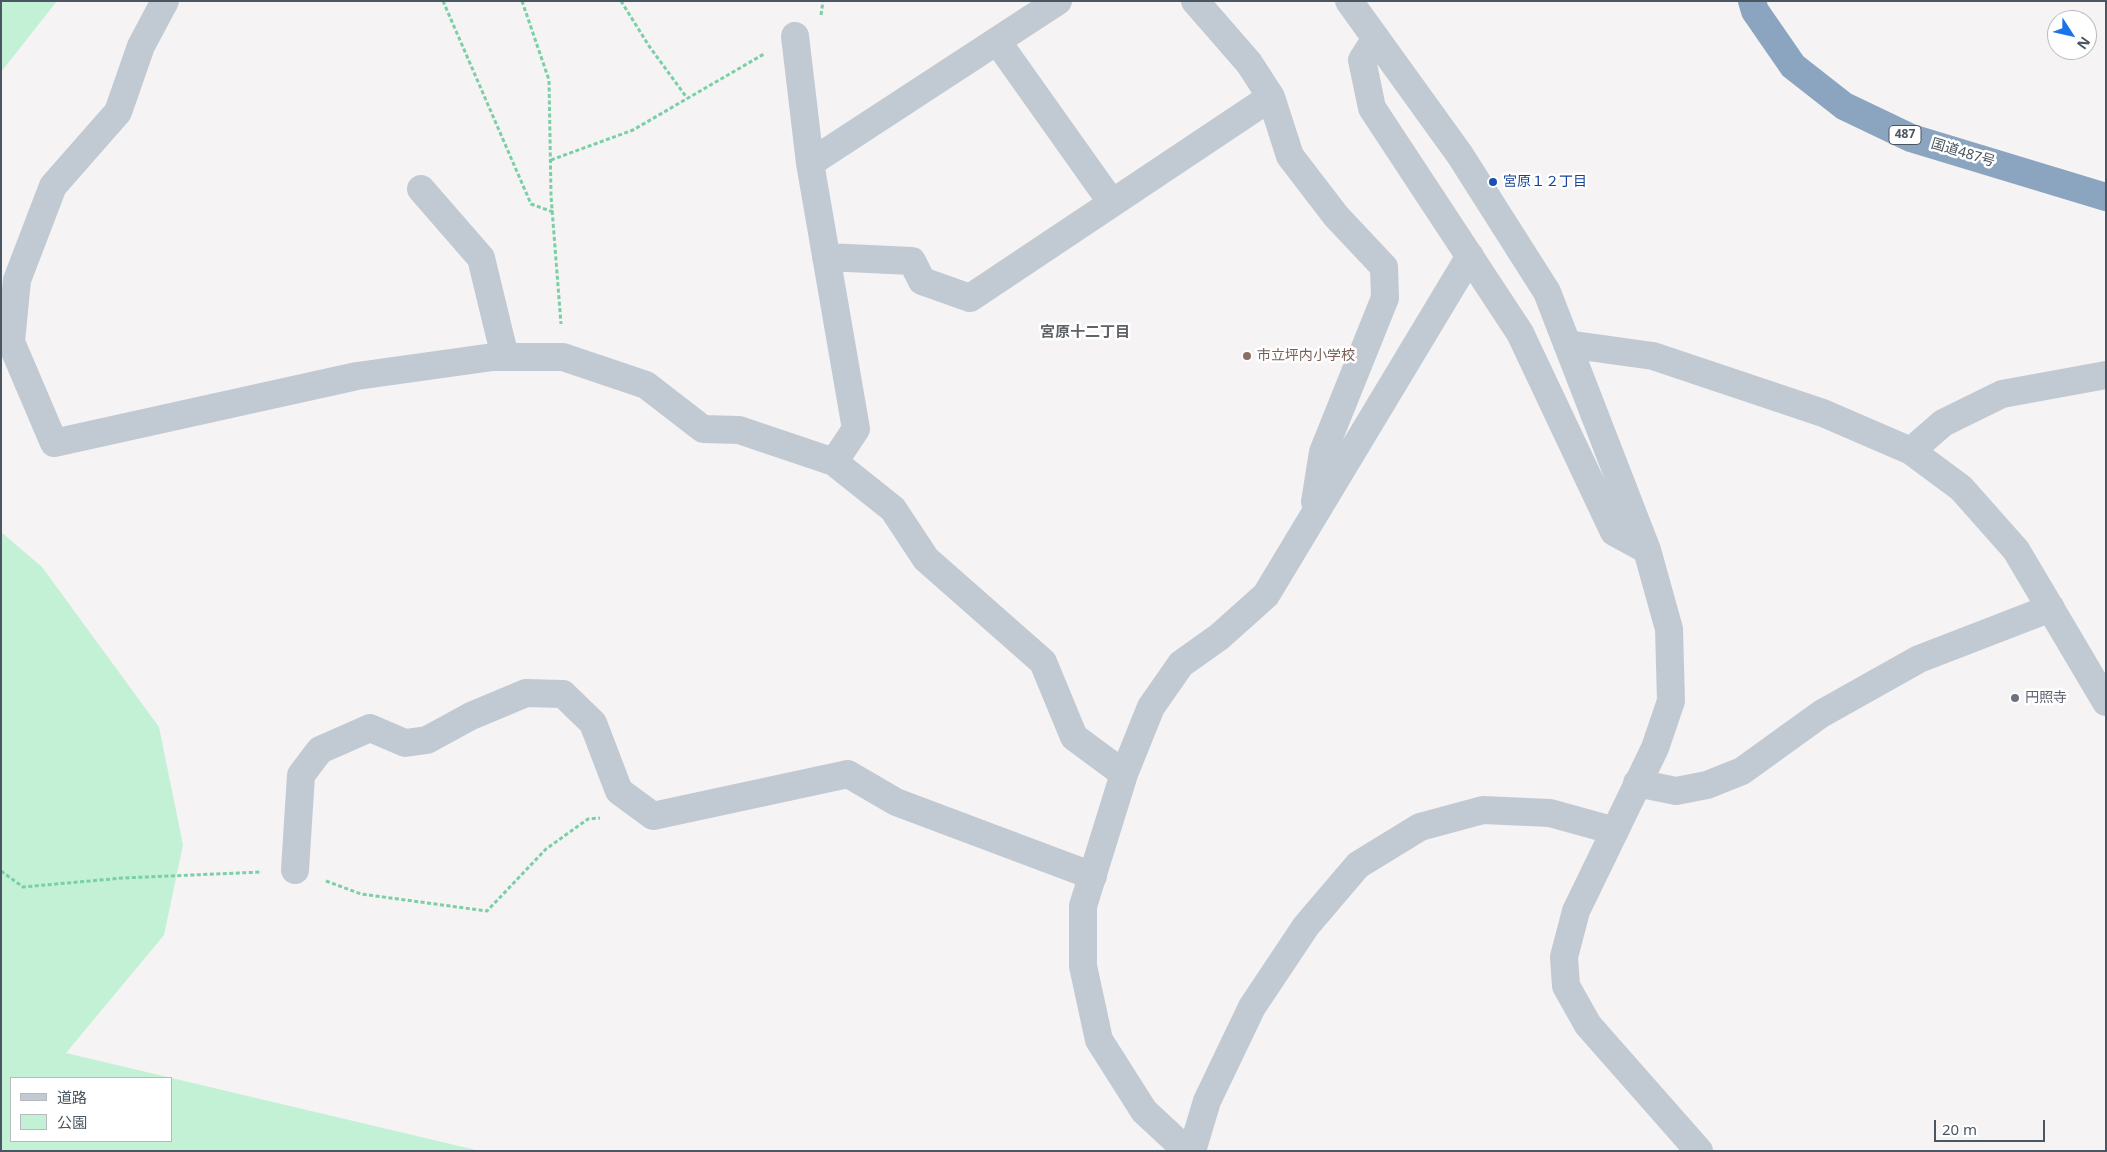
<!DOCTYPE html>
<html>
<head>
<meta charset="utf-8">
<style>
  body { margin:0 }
  #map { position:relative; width:2107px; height:1152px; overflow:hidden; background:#f5f3f3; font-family:"Noto Sans","Noto Sans JP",sans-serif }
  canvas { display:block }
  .frame { position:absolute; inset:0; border:2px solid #4a5661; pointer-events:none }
  .legend { position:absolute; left:10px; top:1077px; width:162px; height:65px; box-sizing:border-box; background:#fff; border:1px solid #b7bbc0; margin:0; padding:6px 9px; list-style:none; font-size:15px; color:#4a5661 }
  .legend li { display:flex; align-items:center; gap:10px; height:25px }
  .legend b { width:25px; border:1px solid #b7bbc0 }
  .north { position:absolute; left:2047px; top:10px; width:50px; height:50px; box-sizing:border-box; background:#fff; border:1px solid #b7bbc0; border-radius:50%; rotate:125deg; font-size:14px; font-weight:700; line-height:20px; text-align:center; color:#4a5661 }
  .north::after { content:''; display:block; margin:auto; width:18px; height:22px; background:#1a73e8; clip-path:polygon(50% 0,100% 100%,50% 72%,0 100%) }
  .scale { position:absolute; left:1934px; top:1120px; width:111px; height:22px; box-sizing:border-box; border:2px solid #4a5661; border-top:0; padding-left:6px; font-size:15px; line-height:18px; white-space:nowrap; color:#4a5661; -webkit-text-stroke:4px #fff; paint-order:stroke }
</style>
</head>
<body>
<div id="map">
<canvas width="2107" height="1152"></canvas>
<div class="frame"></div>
<ul class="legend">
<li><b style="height:6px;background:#c1cad2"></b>道路</li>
<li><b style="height:14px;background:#c3f1d5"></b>公園</li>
</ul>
<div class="north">N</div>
<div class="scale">20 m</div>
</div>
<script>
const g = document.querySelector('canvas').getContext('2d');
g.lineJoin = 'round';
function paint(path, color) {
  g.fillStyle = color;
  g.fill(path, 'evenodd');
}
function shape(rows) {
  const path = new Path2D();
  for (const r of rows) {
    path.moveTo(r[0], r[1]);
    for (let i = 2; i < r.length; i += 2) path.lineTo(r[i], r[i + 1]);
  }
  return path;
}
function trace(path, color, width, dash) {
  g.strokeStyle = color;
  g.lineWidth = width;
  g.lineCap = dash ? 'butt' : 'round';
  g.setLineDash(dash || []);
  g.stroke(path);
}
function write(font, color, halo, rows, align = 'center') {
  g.font = font + ' "Noto Sans","Noto Sans JP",sans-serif';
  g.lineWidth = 5;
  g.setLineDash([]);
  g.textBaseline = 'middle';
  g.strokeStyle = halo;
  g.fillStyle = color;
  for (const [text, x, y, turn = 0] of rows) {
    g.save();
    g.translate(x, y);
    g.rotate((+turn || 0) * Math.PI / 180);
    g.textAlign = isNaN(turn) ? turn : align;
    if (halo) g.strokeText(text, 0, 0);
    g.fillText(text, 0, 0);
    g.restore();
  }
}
paint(shape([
  [1,1,57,1,1,72],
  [1,532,42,567,159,727,183,845,164,935,66,1053,480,1151,1,1151],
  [11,1078,171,1078,171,1141,11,1141]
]), '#c3f1d5');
trace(shape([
  [443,1,531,204,553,212],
  [522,1,549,80,551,196,561,324],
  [621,1,649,46,687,98],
  [821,15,823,1],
  [551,160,633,130,764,54],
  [1,871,23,887,123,878,262,872],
  [326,881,361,894,487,911,546,849,588,819,600,818]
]), '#7ad0a6', 3, [4, 2.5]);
trace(shape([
  [165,1,141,46,118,112,53,186,17,280,11,342,54,443,357,376,493,357,563,357,646,385,703,429,739,430,834,462,893,509,926,559,1043,662,1074,737,1124,774],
  [1195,1,1249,63,1271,97,1290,156,1336,216,1384,267,1385,298,1323,452,1315,502],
  [1349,1,1460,155,1547,292,1647,550,1669,629,1671,701,1655,748,1576,911,1564,957,1566,986,1588,1025,1699,1151],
  [795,36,810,163,856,429,834,462],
  [1376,38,1362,60,1372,108,1520,333,1614,532,1647,550],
  [997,41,1112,203],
  [810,163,1058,1],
  [421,189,481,258,505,357],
  [826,257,912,261,922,281,970,298,1271,97],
  [1567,344,1653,356,1823,413,1911,451,1961,488,2016,550,2106,702],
  [1911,451,1943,423,2002,394,2106,375],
  [1637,783,1676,791,1707,785,1742,771,1821,714,1919,659,2051,608],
  [295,870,301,775,320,750,370,728,405,743,427,740,471,716,526,693,563,694,593,723,619,791,653,816,848,774,896,802,1093,876],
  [1187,1151,1144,1111,1099,1040,1083,966,1083,906,1124,774,1151,707,1181,664,1219,637,1266,595,1470,256],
  [1192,1151,1207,1101,1252,1007,1306,926,1358,865,1420,827,1483,810,1550,813,1615,831]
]), '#c1cad2', 28);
trace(shape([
  [1752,1,1755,11,1793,66,1844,106,1911,138,2106,197]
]), '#8ba5c1', 28);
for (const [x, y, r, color] of [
  [1493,182,5,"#1a4fb4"],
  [1247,356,5,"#8d6e63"],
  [2015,698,5,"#6b7280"]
]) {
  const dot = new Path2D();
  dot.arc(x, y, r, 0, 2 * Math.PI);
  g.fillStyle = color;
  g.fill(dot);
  trace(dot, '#fff', 2);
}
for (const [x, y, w] of [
  [1905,135,32]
]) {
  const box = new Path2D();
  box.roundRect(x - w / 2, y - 9.5, w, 19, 4);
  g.fillStyle = '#fff';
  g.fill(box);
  trace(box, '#4a5661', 1);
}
write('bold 12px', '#4a5661', null, [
  ["487",1905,135]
]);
write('14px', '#4a5661', '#fff', [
  ["国道487号",1963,153,17]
]);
write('14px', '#164399', '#fff', [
  ["宮原１２丁目",1503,182]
], 'left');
write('14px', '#785e54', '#fff', [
  ["市立坪内小学校",1257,356]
], 'left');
write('14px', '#5b616d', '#fff', [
  ["円照寺",2025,698]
], 'left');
write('bold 15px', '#5f6368', '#fff', [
  ["宮原十二丁目",1085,333]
]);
</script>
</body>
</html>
